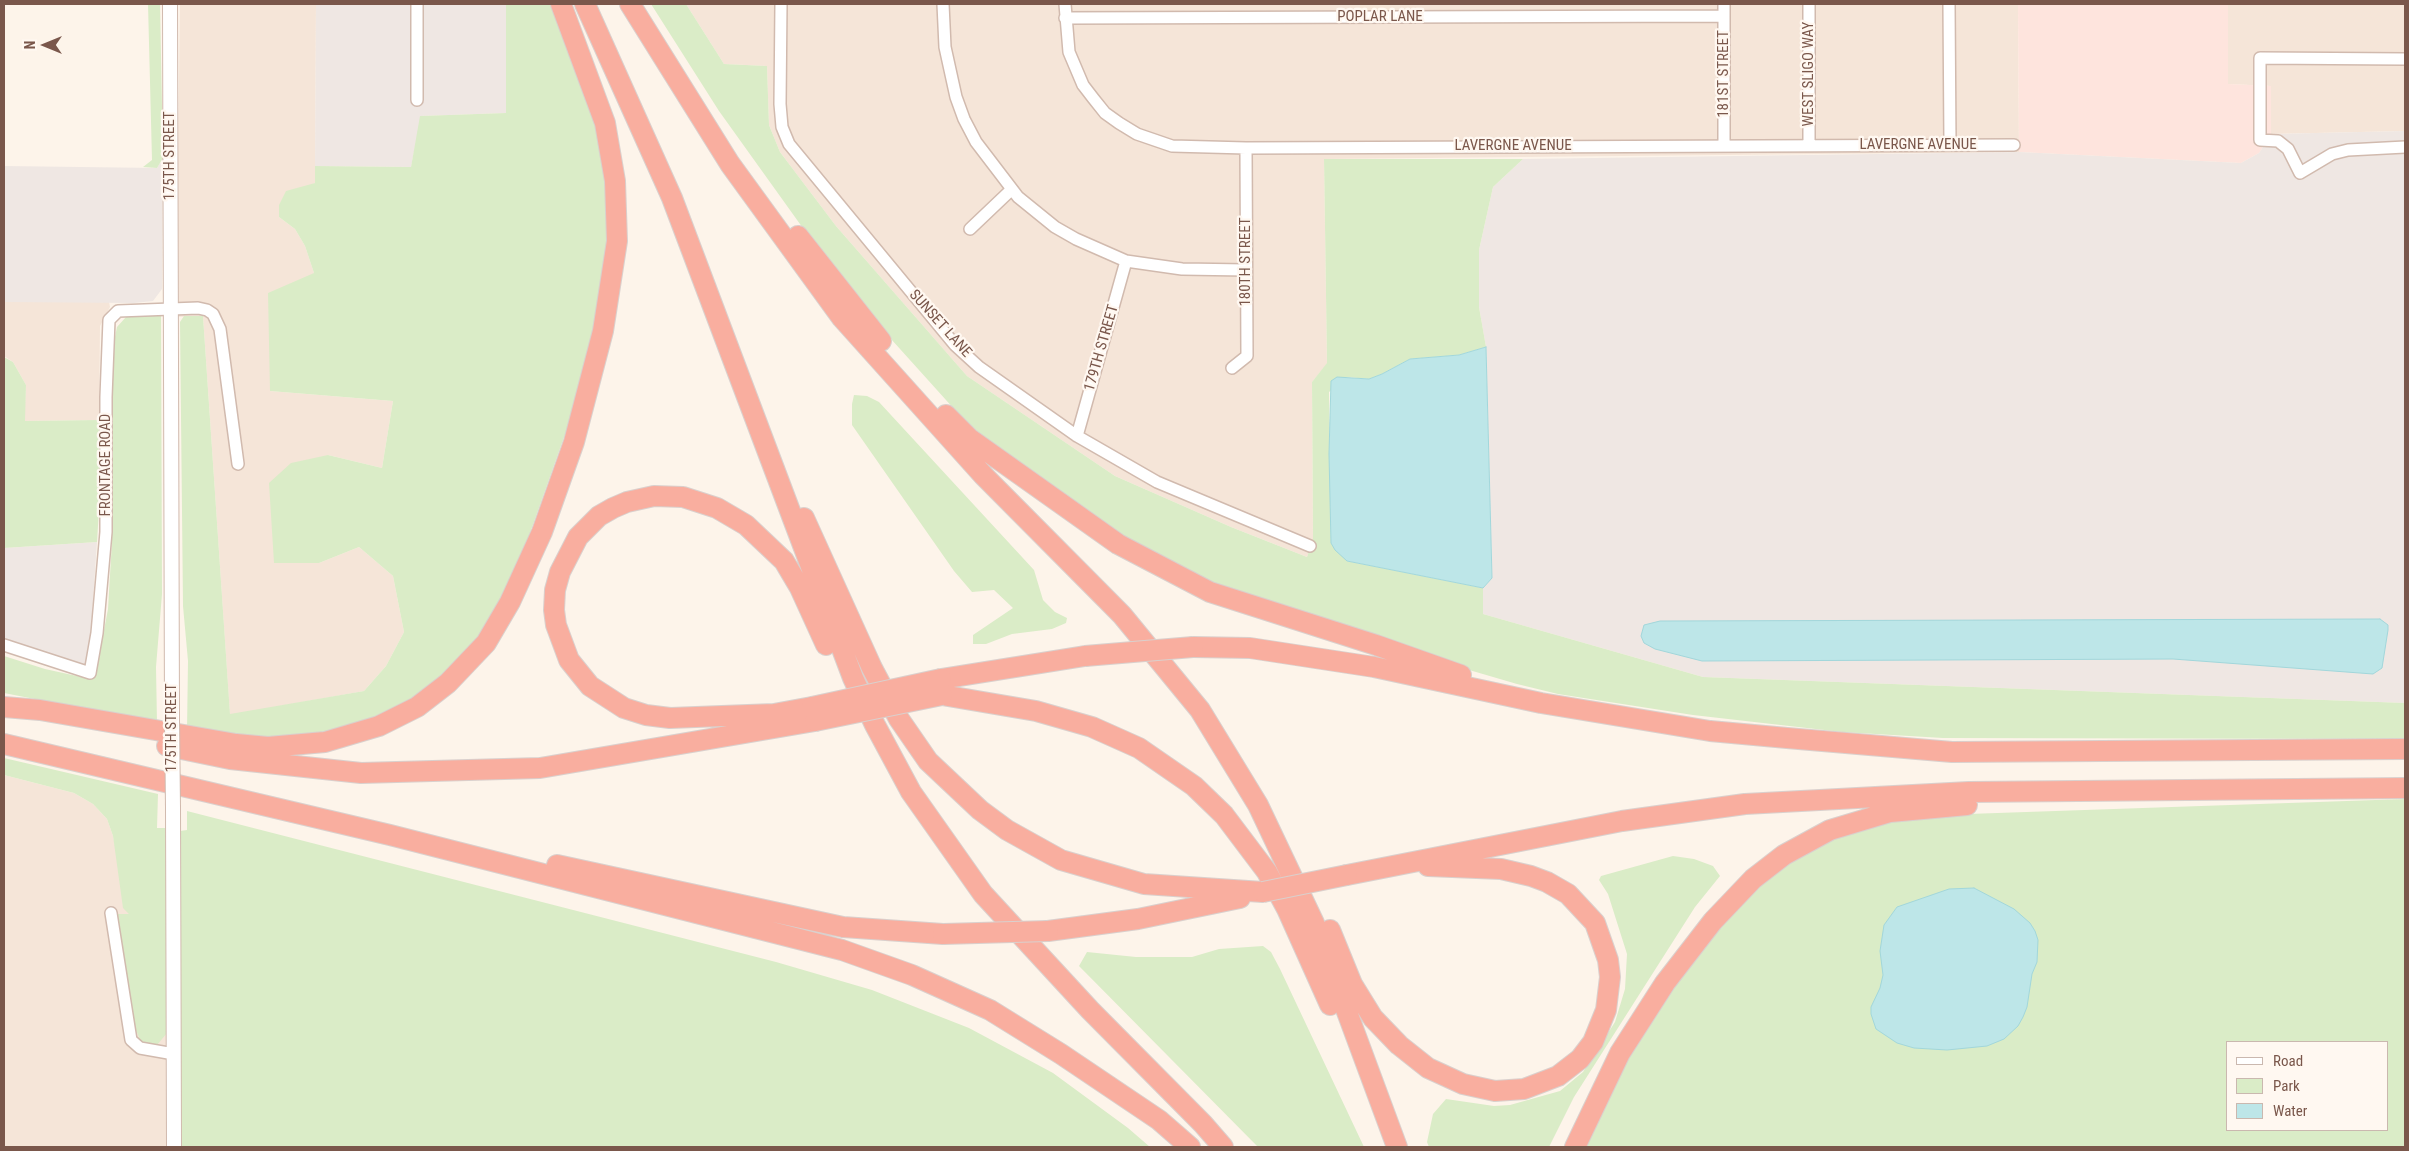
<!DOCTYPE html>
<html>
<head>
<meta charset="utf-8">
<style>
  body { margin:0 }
  #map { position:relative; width:2409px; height:1151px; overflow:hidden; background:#fdf4ea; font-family:"Roboto Condensed",sans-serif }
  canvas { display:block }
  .frame { position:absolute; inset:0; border:5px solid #7a574b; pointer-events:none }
  .legend { position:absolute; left:2226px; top:1041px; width:162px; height:90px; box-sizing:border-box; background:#fff8f1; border:1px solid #cab8af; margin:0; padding:6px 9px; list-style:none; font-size:15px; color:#7a574b }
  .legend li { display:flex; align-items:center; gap:10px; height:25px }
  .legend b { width:25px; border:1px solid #cab8af }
  .north { position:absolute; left:20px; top:20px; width:50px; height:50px; -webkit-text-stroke:4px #fff8f1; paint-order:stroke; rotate:270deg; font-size:14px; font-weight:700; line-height:20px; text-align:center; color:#7a574b }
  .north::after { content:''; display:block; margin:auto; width:18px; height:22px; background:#7a574b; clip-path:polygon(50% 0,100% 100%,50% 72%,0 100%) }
</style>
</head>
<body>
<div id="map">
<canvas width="2409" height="1151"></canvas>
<div class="frame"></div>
<ul class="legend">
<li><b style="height:6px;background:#fff"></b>Road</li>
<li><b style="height:14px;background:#daecc7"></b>Park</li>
<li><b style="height:14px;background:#bde6e8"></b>Water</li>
</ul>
<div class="north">N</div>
</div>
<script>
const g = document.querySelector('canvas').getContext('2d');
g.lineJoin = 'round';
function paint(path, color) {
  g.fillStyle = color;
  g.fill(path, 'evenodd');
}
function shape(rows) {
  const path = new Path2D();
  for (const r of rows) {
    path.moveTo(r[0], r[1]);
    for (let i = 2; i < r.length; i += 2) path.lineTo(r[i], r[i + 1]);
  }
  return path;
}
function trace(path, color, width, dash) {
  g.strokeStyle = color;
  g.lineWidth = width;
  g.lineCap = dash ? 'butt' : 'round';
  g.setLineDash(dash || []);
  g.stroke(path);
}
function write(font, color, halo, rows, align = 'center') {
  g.font = font + ' "Roboto Condensed",sans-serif';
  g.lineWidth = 4.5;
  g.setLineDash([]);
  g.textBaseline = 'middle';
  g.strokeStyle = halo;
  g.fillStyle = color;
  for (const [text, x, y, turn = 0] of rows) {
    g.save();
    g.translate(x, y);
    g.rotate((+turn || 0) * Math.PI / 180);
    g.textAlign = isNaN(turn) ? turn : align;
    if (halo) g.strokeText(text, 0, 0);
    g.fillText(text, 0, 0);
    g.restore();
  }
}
paint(shape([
  [180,4,316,4,315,183,309,186,279,217,295,229,305,246,314,273,270,391,393,401,382,468,328,455,275,563,319,563,359,547,393,576,404,632,386,666,364,691,230,715,203,316,176,317],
  [686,4,2018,4,2019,152,1324,159,1327,364,1312,382,1313,540,1307,557,1231,527,1115,476,967,376,836,226,780,152,769,125,767,66,724,64],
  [2228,4,2405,4,2405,131,2271,134,2271,86,2228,84],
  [4,302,109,302,110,307,100,326,99,420,24,421,26,385,13,362,4,356],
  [4,775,74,793,93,804,107,819,113,836,130,915,115,914,167,1033,167,1147,4,1147]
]), '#f5e5d8');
paint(shape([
  [2018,4,2228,4,2228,84,2271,86,2271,134,2259,153,2241,163,2019,152]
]), '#fee4dd');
paint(shape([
  [316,4,506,4,506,113,421,116,411,167,315,166],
  [2405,131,2405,703,1703,677,1483,614,1483,588,1492,578,1486,347,1479,307,1479,250,1493,187,1523,159,2019,152,2241,163,2259,153,2271,134],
  [163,158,162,289,153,301,134,303,4,302,4,166,157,168],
  [97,542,89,660,86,666,80,667,4,642,4,548]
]), '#efe7e3');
paint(shape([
  [148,4,160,4,163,158,157,168,143,167,152,160],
  [506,4,553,4,568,40,601,143,609,194,607,250,598,307,574,409,519,564,495,616,473,646,434,687,395,711,349,729,299,738,251,737,187,730,188,661,183,606,180,322,184,316,203,316,230,714,364,691,386,666,404,632,393,576,359,547,319,563,274,563,269,483,291,463,328,455,382,468,393,401,270,391,268,293,314,273,305,246,295,229,279,217,279,205,286,191,315,183,315,166,411,167,420,116,506,113],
  [651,4,686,4,724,64,767,66,769,125,780,152,836,226,967,376,1115,476,1231,527,1307,557,1313,540,1312,382,1327,363,1324,159,1523,159,1493,187,1479,250,1479,307,1486,347,1459,355,1410,359,1382,374,1369,379,1347,377,1329,392,1331,543,1347,561,1483,588,1483,614,1703,677,2405,703,2405,739,1943,738,1842,732,1693,715,1558,694,1517,684,1394,648,1165,566,997,450,955,410,882,329,815,245,719,111],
  [141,312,161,315,162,594,156,667,157,723,4,693,4,656,45,669,86,678,95,671,98,662,108,609,112,541,112,351,117,327,126,317],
  [4,357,13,362,26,385,25,421,99,420,99,509,97,542,4,548],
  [854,395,867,396,879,402,1034,570,1043,600,1055,612,1067,618,1066,623,1052,629,1012,634,986,644,973,644,973,635,1013,608,994,590,972,592,954,571,852,425,852,404],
  [4,758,158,794,157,828,166,828,167,1033,157,1045,141,1042,133,1023,114,914,129,914,123,908,113,836,107,819,93,804,74,793,4,775],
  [2405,799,2405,1147,1581,1147,1602,1098,1690,961,1738,902,1778,869,1816,845,1890,819,1939,815],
  [2228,1042,2388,1042,2388,1130,2228,1130],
  [187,811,776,962,872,990,969,1028,1053,1073,1128,1128,1150,1147,181,1147,180,831,187,830],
  [1673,856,1694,859,1713,866,1720,876,1695,907,1637,998,1574,1097,1549,1147,1429,1147,1427,1142,1433,1114,1446,1099,1494,1106,1510,1105,1560,1091,1583,1072,1615,1022,1625,989,1627,954,1608,894,1599,880,1601,876],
  [1263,946,1271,952,1280,969,1364,1147,1258,1147,1079,966,1087,952,1136,957,1192,957,1219,949]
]), '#daecc7');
const water = shape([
  [1486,347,1492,578,1483,588,1347,561,1335,550,1331,543,1329,454,1331,381,1337,377,1369,379,1382,374,1410,359,1459,355,1486,347],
  [2380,619,2388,625,2388,630,2382,668,2373,674,2173,659,1702,661,1655,649,1644,643,1641,636,1644,625,1660,621,2380,619],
  [1974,888,2014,909,2030,923,2035,931,2038,940,2037,962,2032,974,2027,1007,2023,1017,2018,1026,2004,1039,1987,1046,1947,1050,1914,1048,1897,1043,1876,1029,1871,1014,1871,1007,1880,988,1883,975,1880,951,1884,925,1897,907,1949,889,1974,888]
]);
paint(water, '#bde6e8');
trace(water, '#a2d7db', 1);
const minor = shape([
  [781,4,780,104,782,127,789,144,955,345,979,367,1077,436,1157,482,1310,546],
  [943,4,945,47,956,97,964,119,976,142,1018,197,1055,227,1076,239,1126,261,1182,269,1246,270],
  [1065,4,1069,52,1083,85,1093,98,1105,113,1119,123,1137,134,1172,146,1246,148,2014,145],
  [1809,4,1809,145],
  [1949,4,1950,145],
  [1065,18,1724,16],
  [2405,59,2260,58,2260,140,2278,141,2288,149,2300,173,2332,154,2348,150,2405,147],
  [417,100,417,4],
  [1724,145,1724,4],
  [970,229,1011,190],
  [1232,368,1247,356,1246,148],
  [1077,436,1126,261],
  [4,645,90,673,97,633,106,532,106,397,109,320,118,311,198,308,207,310,213,314,220,329,238,464],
  [111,913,131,1040,140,1048,174,1054]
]);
const tertiary = shape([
  [170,4,172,719],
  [173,808,174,1147]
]);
const motorway = shape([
  [585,4,672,198,853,678,875,725,911,792,983,894,1090,1010,1203,1124,1223,1147],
  [630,4,730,164,842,318,983,475,1122,615,1200,710,1258,805,1314,923,1397,1147],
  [798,236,881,341],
  [946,415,970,439,1118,544,1210,592,1376,645,1461,675],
  [804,518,872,668,899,719,928,761,980,810,1007,830,1061,860,1144,884,1263,892],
  [1193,647,1250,648,1374,667,1541,703,1710,731,1787,738,1952,752,2405,749],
  [941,679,1085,656],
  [942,695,1036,711,1092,727,1139,748,1194,786,1224,815,1267,872,1287,909,1330,1005],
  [4,707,40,710,236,744,268,747,325,742,379,726,417,707,448,683,486,643,510,602,542,532,574,442,603,331,617,241,615,181,605,123,561,4],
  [774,714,670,718,646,715,624,708,590,686,569,660,556,625,554,610,555,590,560,572,578,537,599,516,613,508,627,502,654,496,683,497,717,508,746,525,784,561,800,588,826,645],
  [763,716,812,707],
  [4,744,390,835,842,950,912,975,990,1010,1061,1054,1159,1120,1190,1147],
  [167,746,230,759,361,773,540,768,815,721],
  [557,865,843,927,943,934],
  [1347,875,1622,821,1745,804,1969,792,2405,788],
  [1330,930,1352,984,1373,1018,1399,1045,1428,1068,1463,1084,1495,1091,1524,1089,1558,1076,1580,1059,1593,1042,1606,1010,1610,977,1608,960,1595,923,1568,894,1547,882,1531,876,1501,869,1428,866],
  [1048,931,1138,919,1240,898],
  [1575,1147,1620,1053,1665,983,1713,921,1753,879,1784,855,1830,830,1890,812,1967,805]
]);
trace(minor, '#d1baae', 14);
trace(tertiary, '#d1baae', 16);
trace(motorway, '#dad0cd', 22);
trace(minor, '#fff', 11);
trace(tertiary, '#fff', 14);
trace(motorway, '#f9ae9f', 20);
const tertiaryBridge = shape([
  [172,719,173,808]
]);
const motorwayBridge = shape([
  [1085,656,1193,647],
  [812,707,941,679],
  [815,721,942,695],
  [1263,892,1347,875],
  [943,934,1048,931]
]);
trace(tertiaryBridge, '#d1baae', 16, []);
trace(motorwayBridge, '#dad0cd', 22, []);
trace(tertiaryBridge, '#fff', 14);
trace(motorwayBridge, '#f9ae9f', 20);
write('15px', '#7a574b', '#fff8f1', [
  ["POPLAR LANE",1380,17],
  ["181ST STREET",1724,74,-90],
  ["WEST SLIGO WAY",1809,74,-90],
  ["LAVERGNE AVENUE",1918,145],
  ["LAVERGNE AVENUE",1513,146],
  ["175TH STREET",170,156,-90],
  ["180TH STREET",1246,262,-90],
  ["SUNSET LANE",940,324,48],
  ["179TH STREET",1102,348,-74],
  ["FRONTAGE ROAD",106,465,-90],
  ["175TH STREET",172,728,-90]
]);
</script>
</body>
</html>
